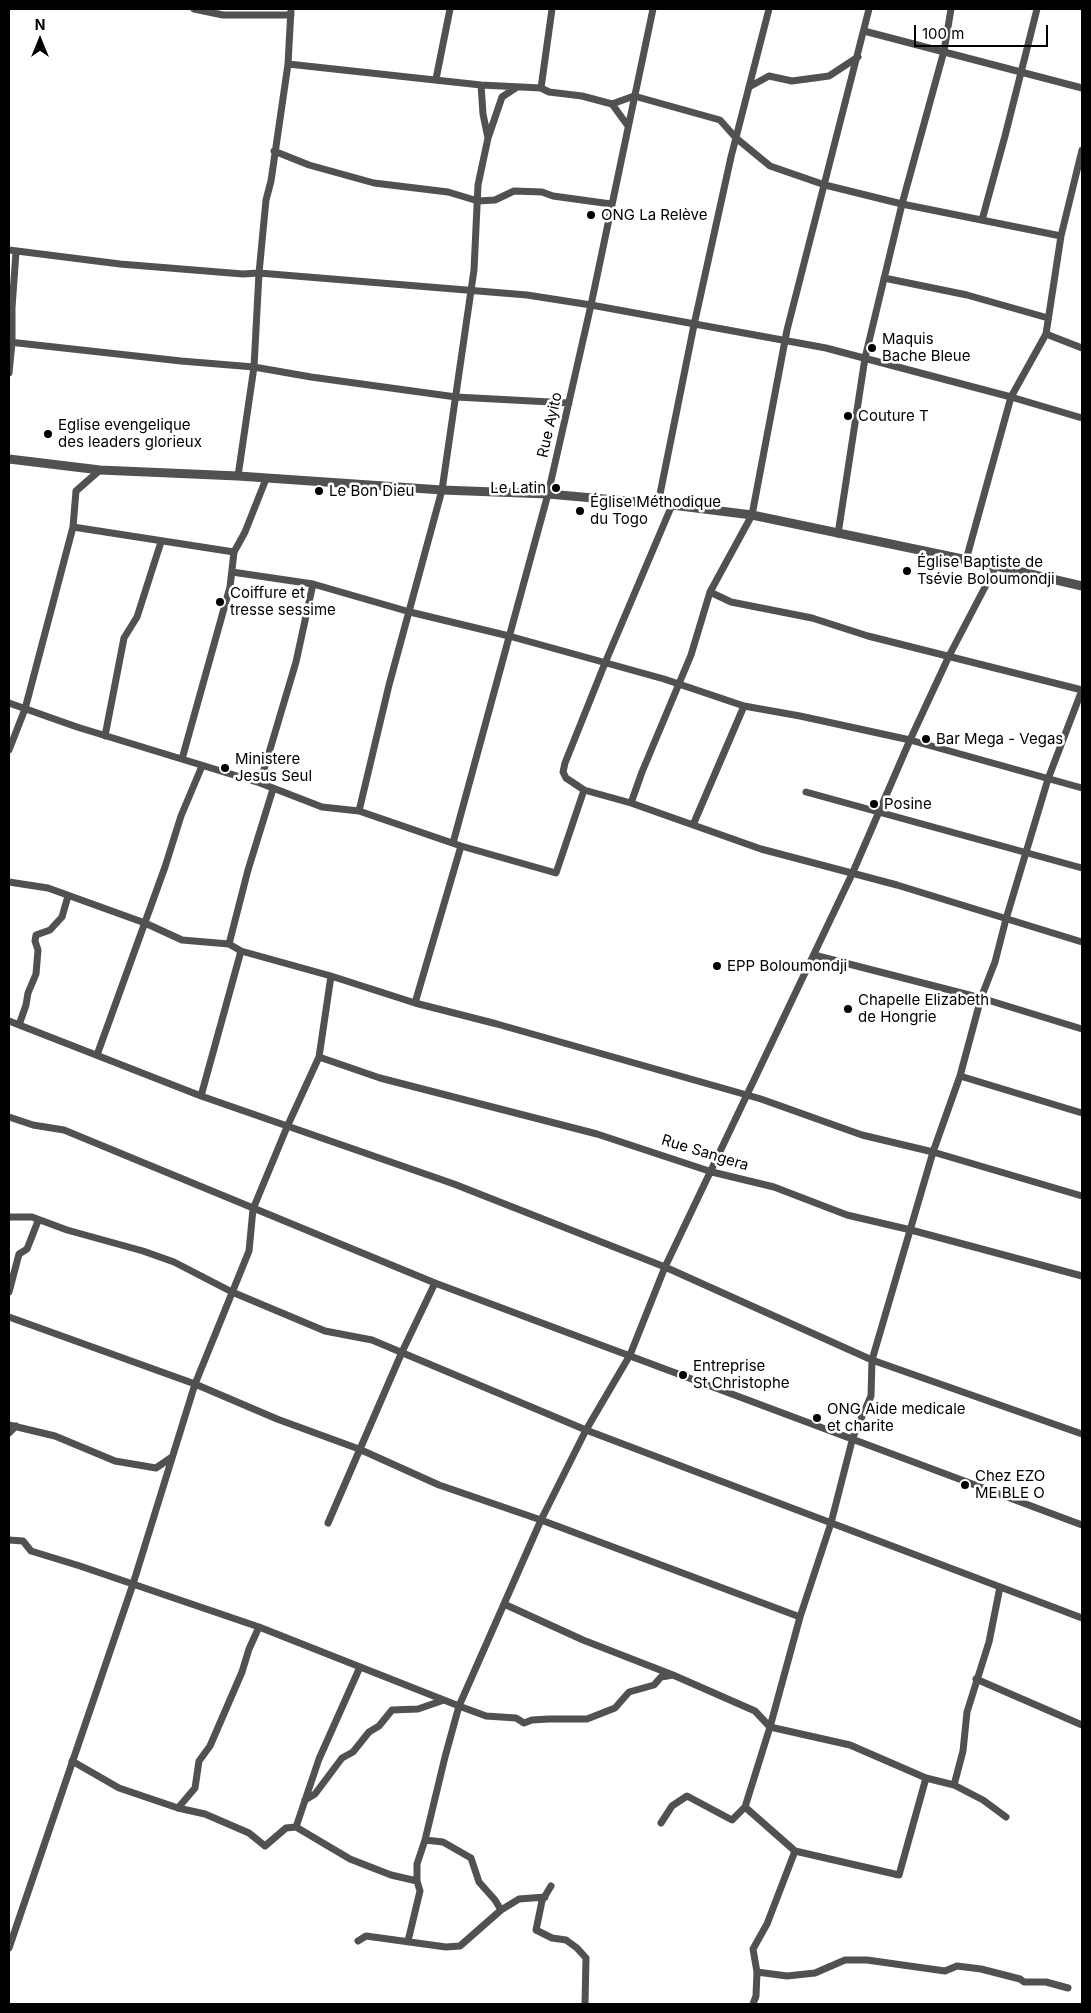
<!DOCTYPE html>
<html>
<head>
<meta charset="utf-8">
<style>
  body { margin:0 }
  #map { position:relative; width:1091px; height:2013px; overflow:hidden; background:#fff; font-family:Inter,sans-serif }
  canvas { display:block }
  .frame { position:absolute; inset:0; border:10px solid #000; pointer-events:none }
  .north { position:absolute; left:15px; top:15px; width:50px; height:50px; -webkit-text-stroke:4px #fff; paint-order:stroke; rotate:0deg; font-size:14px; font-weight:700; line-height:20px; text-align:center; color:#000 }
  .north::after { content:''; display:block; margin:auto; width:18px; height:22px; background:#000; clip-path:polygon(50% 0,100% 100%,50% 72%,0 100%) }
  .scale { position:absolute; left:914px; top:25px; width:134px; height:22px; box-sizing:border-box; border:2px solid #000; border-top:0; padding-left:6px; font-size:15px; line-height:18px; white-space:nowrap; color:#000; -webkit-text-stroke:4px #fff; paint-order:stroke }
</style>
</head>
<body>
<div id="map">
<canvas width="1091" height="2013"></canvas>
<div class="frame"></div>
<div class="north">N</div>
<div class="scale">100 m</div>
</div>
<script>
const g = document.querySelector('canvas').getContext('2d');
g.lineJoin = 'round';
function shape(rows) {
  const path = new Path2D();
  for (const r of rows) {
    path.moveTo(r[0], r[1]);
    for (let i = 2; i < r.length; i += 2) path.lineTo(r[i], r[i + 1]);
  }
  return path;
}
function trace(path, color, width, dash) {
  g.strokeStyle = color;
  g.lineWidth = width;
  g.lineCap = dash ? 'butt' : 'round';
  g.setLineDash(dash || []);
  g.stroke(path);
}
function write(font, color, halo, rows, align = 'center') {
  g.font = font + ' Inter,sans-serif';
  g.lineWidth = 5;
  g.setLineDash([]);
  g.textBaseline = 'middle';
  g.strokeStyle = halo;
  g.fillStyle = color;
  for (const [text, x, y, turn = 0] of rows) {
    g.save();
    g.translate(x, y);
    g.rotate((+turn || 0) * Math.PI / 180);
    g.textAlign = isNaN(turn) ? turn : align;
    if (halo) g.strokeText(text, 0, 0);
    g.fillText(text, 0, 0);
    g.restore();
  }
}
trace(shape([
  [194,9,223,15,291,15],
  [864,31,1082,88],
  [288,64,481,85,541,88,549,92,582,96,612,104,628,126],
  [436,79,450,9],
  [749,87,769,76,792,81,829,76,858,57],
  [541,88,552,9],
  [612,104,634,96,720,120,736,138,770,166,825,185,902,204,1061,236],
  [488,138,502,97,517,87],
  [274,151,309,165,374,183,448,192,478,201,495,200,514,191,542,192,553,196,611,204],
  [982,220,1005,136,1037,9],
  [9,250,120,264,243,274,259,273,527,295,591,305,826,348,1011,397,1082,418],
  [884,278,967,295,1048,318],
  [1046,334,1082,348],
  [9,342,181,361,254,367,311,377,456,397,569,403],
  [9,373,12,343,12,308,16,252],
  [238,476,254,367,259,273,266,200,271,181,288,64,291,9],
  [658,504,694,325,731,157,769,9],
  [73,527,234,552],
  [838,534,865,358,902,204,944,51,951,9],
  [966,560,1011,397,1046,334,1061,236,1082,150],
  [232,572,313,584,410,612,509,636,664,679,744,706,800,716,910,740,1082,788],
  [710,592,731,602,812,618,868,636,1082,690,1048,779,1006,919,995,962,981,998,960,1076,933,1152,872,1360,871,1396,853,1437,831,1523,800,1617,770,1727,745,1807,795,1851,899,1875,926,1778],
  [9,703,77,727,260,783,322,807,359,811,461,846,556,873,584,790,631,803,761,849,897,885,1082,942],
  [105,736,124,638,137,617,161,542],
  [9,750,25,709,73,527,76,491,100,470],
  [182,759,230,587,234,552,245,532,266,479],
  [260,783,296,662,313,584],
  [584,790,566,778,563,772,565,763,605,663,672,505],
  [806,792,1082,868],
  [631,803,642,772,691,655,710,592,752,515,787,330,869,9],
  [359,811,389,685,442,490,474,270,478,185,488,138,483,114,481,85],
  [693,825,744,706],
  [453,843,548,494,591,305,653,9],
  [9,882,48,888,145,923,182,940,229,944,241,951],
  [229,944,248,870,273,789],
  [814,955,981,998,1082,1029],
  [415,1003,461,846],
  [9,1021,201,1096,454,1184,665,1267,872,1360,1082,1434],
  [19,1025,26,1005,28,993,36,974,38,950,35,941,36,935,50,930,62,917,68,896],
  [97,1055,165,867,181,816,202,766],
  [319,1057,380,1078,597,1134,712,1172,774,1187,847,1215,911,1230,1082,1276],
  [960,1076,1082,1113],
  [201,1096,241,951,331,976,415,1003,497,1024,761,1099,862,1135,933,1152,1082,1196],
  [9,1117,33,1125,64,1130,435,1283,1082,1525],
  [9,1217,32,1217,67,1230,143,1251,174,1262,232,1292,325,1331,372,1340,586,1430,1082,1618],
  [9,1292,19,1254,27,1249,38,1221],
  [9,1317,195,1384,277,1419,359,1449,439,1485,541,1520,800,1617],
  [9,1425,55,1436,115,1461,156,1468,172,1457],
  [9,1433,16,1426],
  [328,1523,402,1352,435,1283],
  [9,1540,23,1541,31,1551,80,1566,259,1627,459,1706,541,1520,586,1430,630,1355,665,1267,853,872,910,740,949,656,996,566],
  [504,1604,583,1640,673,1675,755,1711,770,1727,850,1745,926,1778,954,1785,983,1800,1006,1817],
  [976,1679,1082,1725],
  [72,1761,119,1788,178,1808,205,1814,249,1833,265,1846,286,1828,296,1827,350,1859,391,1875,417,1881],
  [954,1785,963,1751,967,1712,989,1642,1000,1587],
  [305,1800,315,1794,342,1758,353,1752,369,1732,379,1726,392,1710,418,1709,444,1700],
  [178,1808,195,1788,199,1761,210,1746,242,1672,249,1649,259,1627],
  [661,1823,672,1806,687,1796,732,1820,745,1807],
  [296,1827,319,1759,360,1667],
  [425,1840,445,1757,459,1706,486,1716,516,1718,524,1723,532,1720,549,1719,587,1719,615,1708,629,1692,654,1685,661,1677,673,1675],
  [551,1886,542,1901,536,1930,552,1938,566,1940,577,1948,586,1958,585,2004],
  [358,1941,366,1936,446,1947,460,1946,501,1910,519,1899,545,1897],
  [408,1941,420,1891,417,1881,417,1864,425,1840,443,1842,471,1858,479,1882,495,1900,501,1910],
  [9,1948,133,1584,195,1384,249,1251,253,1209,287,1127,319,1057,331,976],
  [757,1972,787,1976,815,1973,845,1960,867,1960,945,1971,957,1966,981,1969,1020,1979,1024,1982,1046,1982,1068,1988],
  [753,2004,756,1996,757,1972,753,1949,767,1924,795,1851]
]), '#515151', 7);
trace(shape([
  [9,459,100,470,238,476,442,490,548,494,672,505,752,515,996,566,1082,586]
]), '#515151', 9);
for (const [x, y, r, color] of [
  [591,215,5,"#000"],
  [872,348,5,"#000"],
  [848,416,5,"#000"],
  [48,434,5,"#000"],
  [556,488,5,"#000"],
  [319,491,5,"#000"],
  [580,511,5,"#000"],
  [907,571,5,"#000"],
  [220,602,5,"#000"],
  [926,739,5,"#000"],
  [225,768,5,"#000"],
  [874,804,5,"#000"],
  [717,966,5,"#000"],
  [848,1009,5,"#000"],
  [683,1375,5,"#000"],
  [817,1418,5,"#000"],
  [965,1485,5,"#000"]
]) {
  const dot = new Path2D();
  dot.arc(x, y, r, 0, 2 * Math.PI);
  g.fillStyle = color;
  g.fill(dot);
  trace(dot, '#fff', 2);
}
write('15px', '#000', '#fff', [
  ["ONG La Relève",601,215],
  ["Maquis",882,339],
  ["Bache Bleue",882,356],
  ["Couture T",858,416],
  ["Eglise evengelique",58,425],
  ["des leaders glorieux",58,442],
  ["Le Latin",546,488,"right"],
  ["Le Bon Dieu",329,491],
  ["Église Méthodique",590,502],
  ["du Togo",590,519],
  ["Église Baptiste de",917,562],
  ["Tsévie Boloumondji",917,579],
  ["Coiffure et",230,593],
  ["tresse sessime",230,610],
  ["Bar Mega - Vegas",936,739],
  ["Ministere",235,759],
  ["Jesus Seul",235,776],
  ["Posine",884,804],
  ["EPP Boloumondji",727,966],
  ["Chapelle Elizabeth",858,1000],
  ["de Hongrie",858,1017],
  ["Entreprise",693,1366],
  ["St Christophe",693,1383],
  ["ONG Aide medicale",827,1409],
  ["et charite",827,1426],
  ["Chez EZO",975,1476],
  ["ME BLE O",975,1493]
], 'left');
write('15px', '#000', '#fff', [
  ["Rue Ayito",550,425,-77],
  ["Rue Sangera",705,1153,17]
]);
</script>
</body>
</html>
